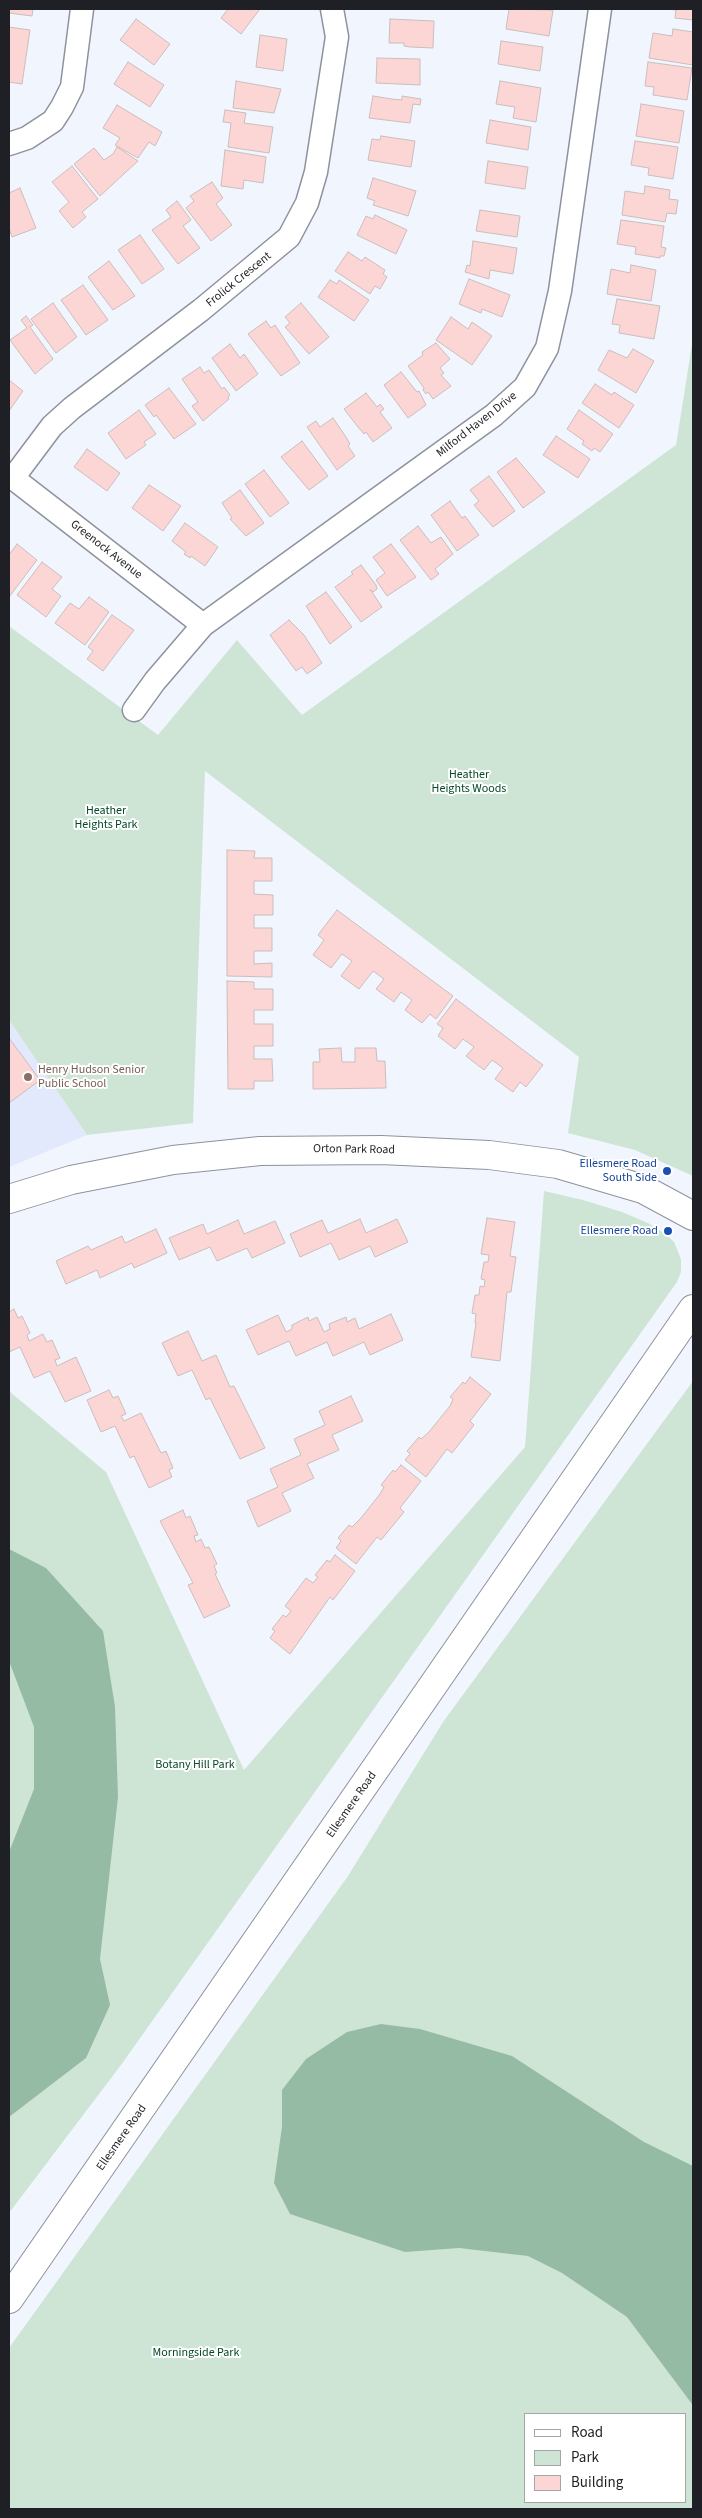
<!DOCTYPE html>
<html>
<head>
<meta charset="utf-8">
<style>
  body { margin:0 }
  #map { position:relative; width:702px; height:2518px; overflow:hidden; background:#f1f5fe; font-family:"Source Sans 3",sans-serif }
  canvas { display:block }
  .frame { position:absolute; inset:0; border:10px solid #1f2025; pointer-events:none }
  .legend { position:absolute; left:524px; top:2413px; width:162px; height:90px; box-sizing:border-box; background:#fff; border:1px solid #a5a6a8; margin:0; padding:6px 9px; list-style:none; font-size:15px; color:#1f2025 }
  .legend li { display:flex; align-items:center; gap:10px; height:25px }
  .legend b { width:25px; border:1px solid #a5a6a8 }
</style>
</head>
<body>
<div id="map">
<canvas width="702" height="2518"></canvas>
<div class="frame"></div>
<ul class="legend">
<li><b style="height:6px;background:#fff"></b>Road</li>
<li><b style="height:14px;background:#cee5d6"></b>Park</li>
<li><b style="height:14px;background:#fbd6d4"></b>Building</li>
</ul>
</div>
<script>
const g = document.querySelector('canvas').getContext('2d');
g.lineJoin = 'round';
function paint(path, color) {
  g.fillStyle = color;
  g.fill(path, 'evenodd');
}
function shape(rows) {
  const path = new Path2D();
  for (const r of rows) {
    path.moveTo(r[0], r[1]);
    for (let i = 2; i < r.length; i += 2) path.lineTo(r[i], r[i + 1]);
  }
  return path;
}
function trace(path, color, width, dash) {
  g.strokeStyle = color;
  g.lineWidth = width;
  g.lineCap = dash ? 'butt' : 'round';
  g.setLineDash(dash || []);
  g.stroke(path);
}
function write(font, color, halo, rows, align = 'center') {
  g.font = font + ' "Source Sans 3",sans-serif';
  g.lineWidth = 4;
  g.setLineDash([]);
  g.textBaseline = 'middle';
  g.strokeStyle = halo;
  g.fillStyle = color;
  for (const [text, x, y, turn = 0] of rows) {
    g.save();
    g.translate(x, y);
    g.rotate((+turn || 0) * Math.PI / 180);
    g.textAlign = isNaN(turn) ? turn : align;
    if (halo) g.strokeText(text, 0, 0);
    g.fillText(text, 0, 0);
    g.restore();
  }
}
paint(shape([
  [9,1020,87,1135,9,1167]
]), '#e2e9fc');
paint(shape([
  [693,338,693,1176,635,1150,568,1133,579,1057,205,771,193,1123,87,1135,9,1020,9,626,158,735,237,640,302,715,676,445],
  [544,1191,583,1200,622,1212,648,1223,667,1235,674,1242,681,1259,681,1272,677,1282,121,2065,9,2213,9,1391,106,1472,244,1770,525,1447],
  [693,1381,693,2509,9,2509,9,2348,348,1876,443,1722],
  [526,2414,686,2414,686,2502,526,2502]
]), '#cee5d6');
paint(shape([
  [9,1549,46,1568,103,1631,115,1707,118,1797,100,1959,110,2005,86,2058,9,2117,9,1852,34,1789,34,1727,9,1661],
  [381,2024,420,2029,512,2056,644,2142,693,2166,693,2410,692,2404,627,2317,562,2273,528,2256,459,2248,405,2252,290,2214,274,2183,282,2127,282,2090,306,2059,347,2032]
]), '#96bba4');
const building = shape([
  [9,9,33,9,32,16,9,13,9,9],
  [228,9,260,9,241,34,221,18,228,9],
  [509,9,553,10,549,36,506,29,509,9],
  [667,9,693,9,693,20,675,18,676,10,667,9],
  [136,19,170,44,154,65,120,40,136,19],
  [390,19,434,21,433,48,410,47,404,46,404,43,389,43,390,19],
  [9,27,30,30,22,84,9,82,9,27],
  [673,29,693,32,693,65,649,58,653,33,672,36,673,29],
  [260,35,287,39,283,71,256,67,260,35],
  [501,41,543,47,540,71,498,64,501,41],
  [377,58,420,59,420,85,376,83,377,58],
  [128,62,164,85,150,107,114,84,128,62],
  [648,62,692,68,687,100,653,95,654,87,645,86,648,62],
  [236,81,281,89,274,113,233,108,236,81],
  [500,81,541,88,536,122,513,118,515,107,496,104,500,81],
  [373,96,392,99,402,100,402,96,421,99,420,105,413,104,410,123,369,118,373,96],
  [641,104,684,111,679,143,636,136,641,104],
  [117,105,162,132,155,146,149,142,138,158,115,145,120,138,103,128,117,105],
  [225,110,246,113,244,123,273,127,269,153,228,147,231,123,223,122,225,110],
  [490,120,531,127,528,150,486,143,490,120],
  [381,136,415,141,411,167,368,160,372,139,380,140,381,136],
  [635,141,678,147,673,179,648,175,649,168,631,165,635,141],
  [117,147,138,161,100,196,74,164,94,148,104,160,113,154,117,147],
  [225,150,266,157,263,183,244,180,243,189,221,186,225,150],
  [488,161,528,167,525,189,485,183,488,161],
  [72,166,98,199,82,212,86,217,73,228,59,211,69,202,52,182,72,166],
  [373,178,416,191,408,216,373,205,375,201,367,198,373,178],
  [212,182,223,198,216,204,232,225,211,241,186,208,194,201,190,196,212,182],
  [645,186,670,190,669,199,678,200,676,214,667,213,665,222,622,215,625,191,644,194,645,186],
  [20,188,36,228,12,237,9,228,9,193,20,188],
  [177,201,191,220,183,226,200,248,178,264,152,230,171,217,166,210,177,201],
  [480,210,520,216,517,237,476,231,480,210],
  [375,215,407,230,396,254,357,235,366,216,373,219,375,215],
  [621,220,664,226,661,247,666,248,664,256,660,256,660,258,635,254,636,247,617,244,621,220],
  [140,235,164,269,142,284,118,250,140,235],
  [473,241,517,248,513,274,490,270,489,279,465,272,467,265,470,266,473,241],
  [348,252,362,261,365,257,385,270,383,274,387,277,380,289,375,286,370,294,335,271,348,252],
  [109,261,135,296,113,310,88,277,109,261],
  [631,265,656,270,651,301,607,294,611,269,630,273,631,265],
  [469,279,510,295,502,317,482,309,481,313,459,304,469,279],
  [330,280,337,284,339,280,369,300,354,321,318,297,330,280],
  [83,285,108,320,86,335,61,300,83,285],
  [617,299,660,306,654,339,619,333,620,325,612,324,617,299],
  [53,303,77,337,56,353,31,319,53,303],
  [301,303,329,337,309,354,285,327,290,323,285,317,301,303],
  [26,316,33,325,30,327,53,359,35,374,10,340,27,328,21,320,26,316],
  [451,317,468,329,472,322,492,336,472,365,436,340,451,317],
  [266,321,271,328,275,325,300,363,281,376,248,334,266,321],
  [436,343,450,359,440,368,444,373,441,375,451,386,433,399,428,392,426,394,423,390,424,388,408,366,423,355,422,352,436,343],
  [230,344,240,358,244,354,258,374,236,391,212,358,230,344],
  [633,349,654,361,636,393,598,370,609,350,627,358,633,349],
  [200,367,204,373,209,370,222,389,224,387,230,395,228,397,229,399,203,421,192,406,198,402,182,379,200,367],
  [401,372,417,392,419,391,426,405,408,418,384,385,401,372],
  [9,380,23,391,9,411,9,380],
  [595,384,612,395,614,392,634,405,619,428,582,403,595,384],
  [169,388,196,424,174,439,156,415,154,417,145,405,169,388],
  [366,393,377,407,380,404,384,409,380,412,392,428,373,442,366,432,364,434,358,427,344,409,366,393],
  [139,410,156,434,144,442,146,445,126,459,108,433,139,410],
  [579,410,613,434,600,452,594,448,592,451,582,444,584,441,567,429,579,410],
  [333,418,346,437,350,444,348,446,355,456,337,470,307,427,316,421,320,427,333,418],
  [556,436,590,459,578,478,543,455,556,436],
  [302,441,328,476,309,490,281,457,302,441],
  [87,449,120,473,107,491,74,467,87,449],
  [516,458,545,492,523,508,497,472,516,458],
  [264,470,289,503,270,517,245,484,264,470],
  [489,476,515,511,493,527,474,505,479,501,470,490,489,476],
  [149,485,181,506,163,531,132,508,149,485],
  [240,490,264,523,246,536,230,519,232,518,222,503,240,490],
  [450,501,462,518,465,516,479,535,457,551,431,515,450,501],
  [185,523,218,547,205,566,191,556,190,558,184,554,186,552,172,541,185,523],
  [418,526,431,543,441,537,453,554,435,569,439,574,431,580,400,540,418,526],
  [17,544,37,560,9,597,9,555,17,544],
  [391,544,416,577,387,596,376,580,385,573,373,557,391,544],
  [42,562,62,577,52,589,61,596,46,617,17,595,42,562],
  [361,565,376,585,377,589,373,592,370,589,382,607,361,622,335,587,353,574,351,572,361,565],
  [326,592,352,627,330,644,306,606,326,592],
  [89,597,109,612,85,645,55,623,70,603,79,609,89,597],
  [112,615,134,630,103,671,87,659,93,651,88,647,112,615],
  [289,620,304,635,322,663,307,674,302,667,296,671,270,635,289,620],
  [227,850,255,851,254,858,272,858,272,881,254,881,254,894,273,895,273,915,254,915,254,928,272,928,272,951,254,951,254,964,272,963,272,977,227,976,227,850],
  [337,910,453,996,436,1019,430,1014,422,1023,405,1010,412,1000,401,992,394,1002,376,989,384,979,373,971,359,989,341,976,352,961,342,954,331,968,313,955,324,940,318,935,337,910],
  [227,981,254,982,254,989,273,989,273,1010,254,1010,254,1024,273,1024,273,1046,254,1046,254,1059,272,1059,273,1081,254,1081,254,1089,228,1089,227,981],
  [456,999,543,1065,526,1087,520,1082,513,1092,495,1079,503,1068,492,1060,484,1070,466,1056,474,1047,463,1039,455,1049,438,1036,443,1028,437,1024,456,999],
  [9,1038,40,1080,9,1103,9,1038],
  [341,1048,342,1062,355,1062,355,1048,376,1048,377,1061,385,1061,386,1088,313,1089,313,1062,320,1062,319,1049,341,1048],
  [487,1218,515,1222,510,1256,516,1257,511,1292,507,1292,500,1361,471,1357,476,1323,475,1323,476,1314,472,1313,475,1295,479,1295,480,1286,484,1287,485,1280,481,1279,484,1262,488,1262,489,1255,481,1254,487,1218],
  [360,1219,366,1233,397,1219,408,1242,375,1257,370,1246,339,1260,331,1243,300,1257,290,1234,322,1220,328,1233,360,1219],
  [238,1220,244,1234,275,1221,285,1243,252,1258,247,1248,217,1261,210,1247,179,1260,169,1238,203,1224,207,1234,238,1220],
  [156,1229,167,1253,134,1268,132,1263,100,1278,97,1270,66,1284,56,1261,88,1246,91,1250,122,1236,125,1243,156,1229],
  [14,1309,18,1318,22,1316,30,1333,27,1335,29,1341,43,1334,47,1342,52,1340,60,1358,55,1360,57,1366,76,1357,91,1391,65,1402,50,1371,34,1378,20,1347,9,1352,9,1312,14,1309],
  [391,1314,403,1340,370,1355,364,1342,333,1356,327,1342,296,1356,289,1341,258,1355,246,1330,278,1315,286,1332,292,1329,292,1325,308,1317,309,1321,317,1317,324,1332,330,1329,329,1324,346,1317,347,1322,355,1318,359,1329,391,1314],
  [188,1331,202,1361,216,1355,230,1387,234,1386,265,1448,240,1459,210,1398,206,1400,192,1370,178,1376,162,1343,188,1331],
  [470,1377,491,1394,470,1421,474,1425,452,1453,447,1449,426,1477,405,1460,410,1454,407,1451,419,1437,421,1439,429,1432,450,1406,453,1399,450,1397,463,1382,465,1384,470,1377],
  [109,1390,113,1398,118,1396,126,1414,121,1416,124,1421,141,1413,161,1453,166,1451,173,1468,169,1470,172,1477,149,1488,134,1456,130,1458,115,1426,101,1432,87,1400,109,1390],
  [351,1396,363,1421,332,1435,339,1450,307,1464,314,1478,282,1493,291,1511,258,1527,247,1501,278,1487,270,1469,301,1455,294,1439,325,1425,319,1411,351,1396],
  [401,1465,421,1481,400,1508,404,1512,381,1540,377,1537,356,1564,336,1548,341,1541,338,1538,349,1525,352,1527,361,1518,380,1494,384,1487,381,1485,393,1470,395,1472,401,1465],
  [183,1510,186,1518,190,1516,198,1535,194,1536,196,1542,201,1539,205,1548,209,1547,217,1564,214,1566,217,1573,215,1574,230,1606,204,1618,188,1585,193,1583,160,1521,183,1510],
  [335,1555,355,1571,333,1600,330,1597,290,1654,270,1638,275,1631,272,1629,283,1615,286,1617,291,1611,285,1606,306,1578,313,1583,318,1577,315,1575,327,1560,330,1562,335,1555]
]);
paint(building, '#fbd6d4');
trace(building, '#cbbdbd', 1);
const minor = shape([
  [9,144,27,138,53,121,62,107,72,87,82,9],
  [9,475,203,625],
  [13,478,52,426,72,408,201,310,289,237,307,203,316,172,337,37,332,9],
  [134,710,155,681,203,625,494,415,525,387,547,348,560,291,600,9]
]);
const tertiary = shape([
  [9,1199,71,1180,173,1160,260,1151,381,1150,489,1155,558,1164,643,1189,693,1216]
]);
const secondary = shape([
  [9,2299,693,1309]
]);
trace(minor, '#8e929d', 25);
trace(tertiary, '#8e929d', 30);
trace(secondary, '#8e929d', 30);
trace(minor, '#fff', 22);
trace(tertiary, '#fff', 28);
trace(secondary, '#fff', 28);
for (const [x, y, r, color] of [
  [28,1077,5,"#8d6e63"],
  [667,1171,5,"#1a4fb4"],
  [668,1231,5,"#1a4fb4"]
]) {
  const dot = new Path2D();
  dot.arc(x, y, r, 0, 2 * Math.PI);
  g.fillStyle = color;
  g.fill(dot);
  trace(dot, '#fff', 2);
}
write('12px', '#1f2025', '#fff', [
  ["Frolick Crescent",239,280,-39],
  ["Milford Haven Drive",477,425,-38],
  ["Greenock Avenue",106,550,38],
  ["Orton Park Road",354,1150,1],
  ["Ellesmere Road",352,1805,-55],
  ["Ellesmere Road",122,2138,-55]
]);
write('12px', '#04482a', '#fff', [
  ["Heather",469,775],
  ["Heights Woods",469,789],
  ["Heather",106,811],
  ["Heights Park",106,825],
  ["Botany Hill Park",195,1765],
  ["Morningside Park",196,2353]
]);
write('12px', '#785e54', '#fff', [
  ["Henry Hudson Senior",38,1070],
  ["Public School",38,1084]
], 'left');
write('12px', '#164399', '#fff', [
  ["Ellesmere Road",657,1164],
  ["South Side",657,1178],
  ["Ellesmere Road",658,1231]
], 'right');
</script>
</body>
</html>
